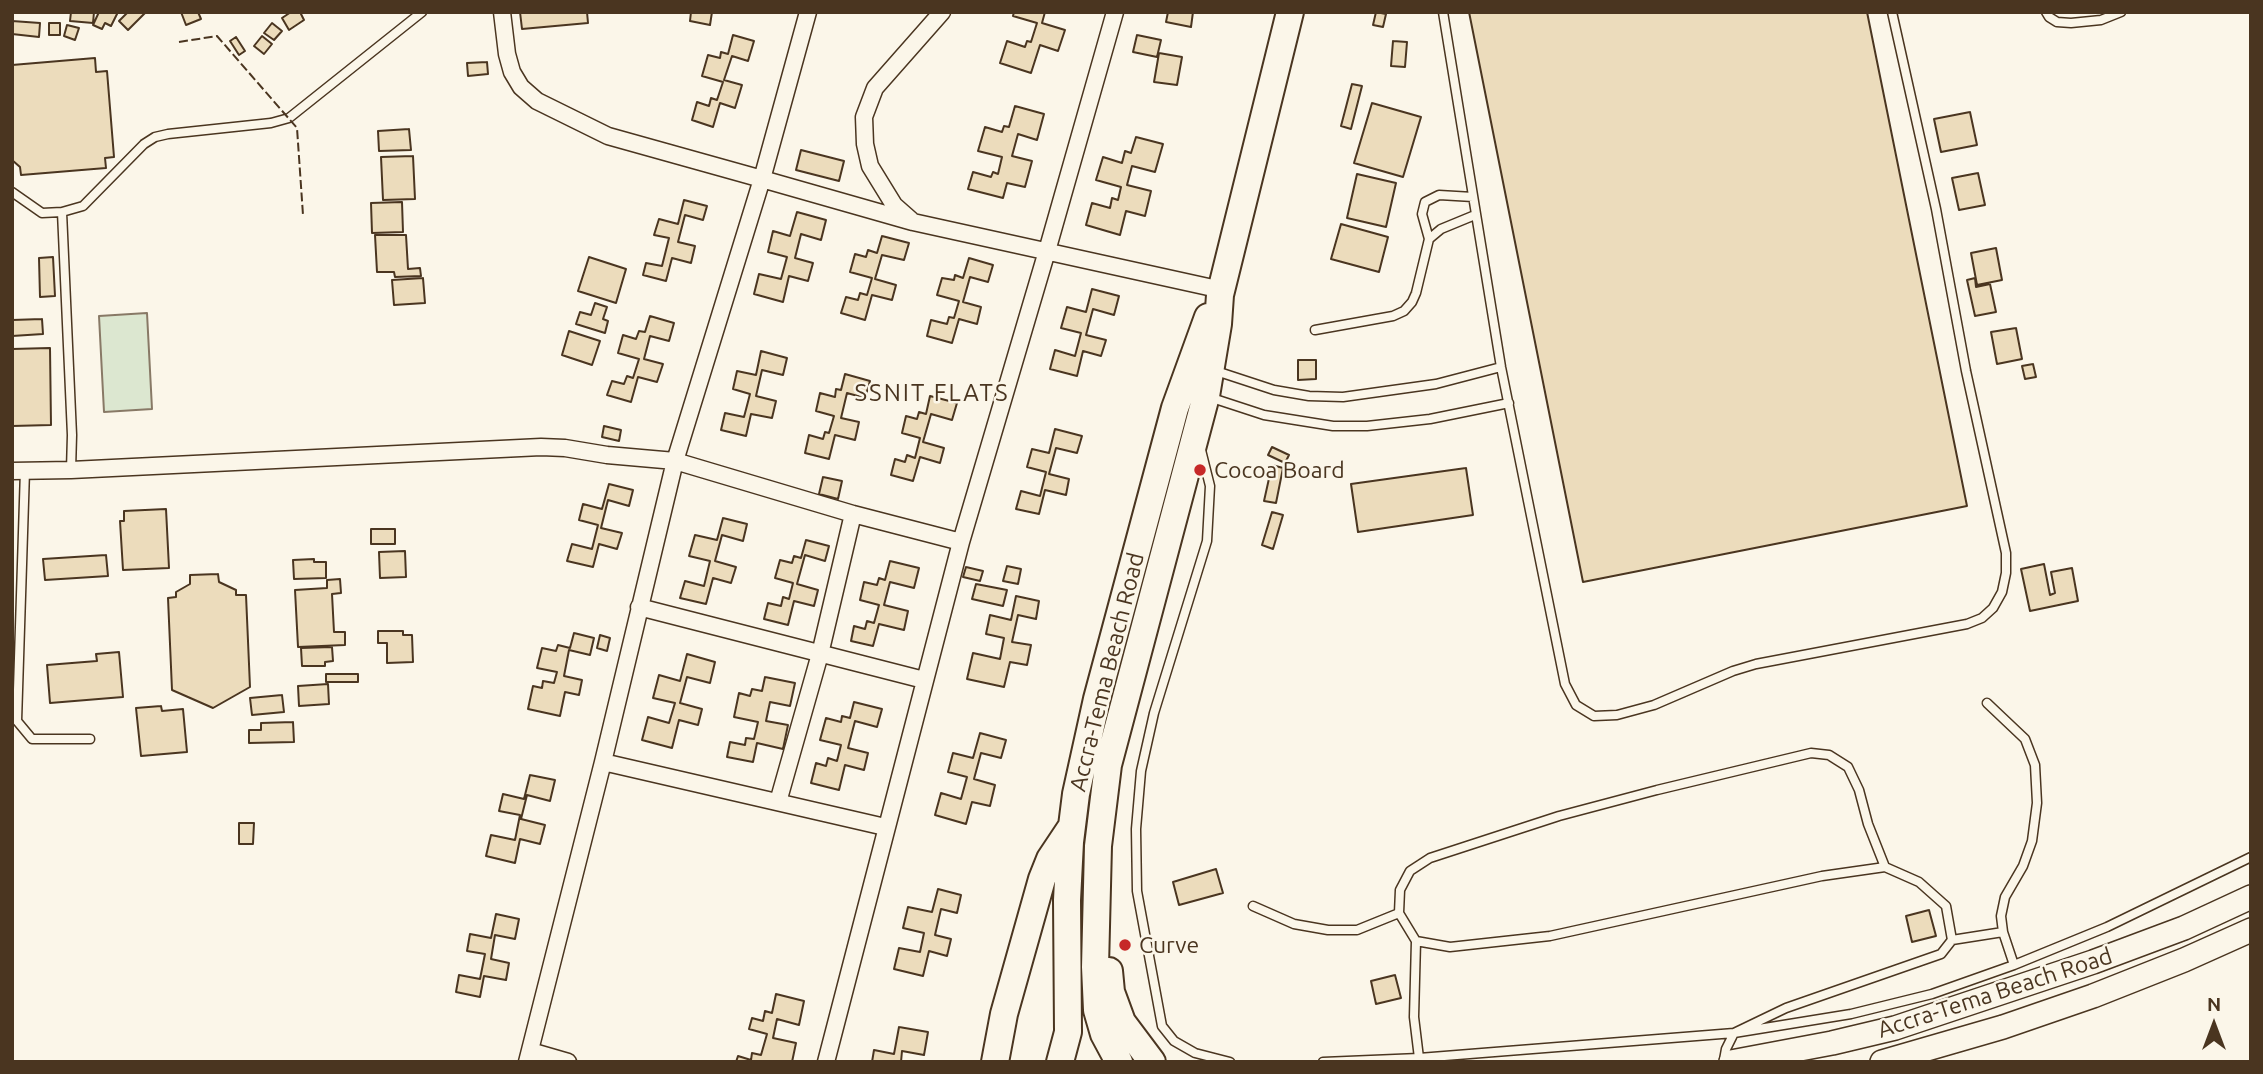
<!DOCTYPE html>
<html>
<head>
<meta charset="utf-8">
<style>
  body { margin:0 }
  #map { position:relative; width:2263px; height:1074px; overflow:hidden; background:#fbf6e9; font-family:Ubuntu,sans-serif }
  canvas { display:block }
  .frame { position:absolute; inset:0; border:14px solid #4a3520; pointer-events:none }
  .north { position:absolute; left:2179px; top:990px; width:70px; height:70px; -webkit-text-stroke:5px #fbf6e9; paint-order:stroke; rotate:0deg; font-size:19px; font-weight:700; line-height:28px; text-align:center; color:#4a3520 }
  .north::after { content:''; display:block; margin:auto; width:24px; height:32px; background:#4a3520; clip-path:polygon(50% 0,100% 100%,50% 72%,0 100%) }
</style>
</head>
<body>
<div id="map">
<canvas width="2263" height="1074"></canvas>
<div class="frame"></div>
<div class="north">N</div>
</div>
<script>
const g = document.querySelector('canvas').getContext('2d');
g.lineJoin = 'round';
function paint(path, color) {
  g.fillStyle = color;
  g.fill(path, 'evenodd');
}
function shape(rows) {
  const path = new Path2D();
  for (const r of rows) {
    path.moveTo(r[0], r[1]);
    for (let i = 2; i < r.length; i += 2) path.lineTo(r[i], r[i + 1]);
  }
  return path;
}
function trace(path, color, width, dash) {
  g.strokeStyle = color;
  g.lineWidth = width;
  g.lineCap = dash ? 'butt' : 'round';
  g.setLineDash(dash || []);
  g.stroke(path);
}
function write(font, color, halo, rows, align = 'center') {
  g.font = font + ' Ubuntu,sans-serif';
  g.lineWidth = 5;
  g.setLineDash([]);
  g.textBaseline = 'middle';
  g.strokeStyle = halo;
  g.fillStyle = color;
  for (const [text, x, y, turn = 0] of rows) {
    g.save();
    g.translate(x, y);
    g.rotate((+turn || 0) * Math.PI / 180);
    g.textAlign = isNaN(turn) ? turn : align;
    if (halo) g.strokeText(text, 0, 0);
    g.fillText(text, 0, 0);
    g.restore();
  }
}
const green = shape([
  [147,313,152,409,104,412,99,316,147,313]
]);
paint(green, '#dce7d0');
trace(green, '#887966', 2);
const building = shape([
  [71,12,94,12,93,23,70,21,71,12],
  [99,12,118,12,111,26,105,23,102,29,93,25,99,12],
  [128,12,146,12,128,30,119,21,128,12],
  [181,12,198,12,201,19,186,25,181,12],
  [291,12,300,12,304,20,289,30,282,18,291,12],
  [520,12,587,12,588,23,522,29,520,12],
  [691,12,712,12,710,25,690,21,691,12],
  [1014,12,1045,12,1042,23,1065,30,1058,51,1040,45,1031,73,1000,63,1007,41,1025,47,1027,41,1031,42,1037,23,1013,16,1014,12],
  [1168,12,1193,12,1191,27,1166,22,1168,12],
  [1376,12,1386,14,1383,27,1373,25,1376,12],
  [1469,12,1867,12,1967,506,1583,582,1469,12],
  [12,21,40,23,39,37,12,34,12,21],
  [49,23,60,23,60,35,49,35,49,23],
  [272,23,282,31,274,40,264,33,272,23],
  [67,25,79,28,75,40,64,36,67,25],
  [733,35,754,41,748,61,732,56,724,80,742,85,735,108,720,103,713,127,692,120,697,102,709,106,711,98,717,100,723,82,702,76,708,55,720,58,721,52,728,54,733,35],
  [1137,35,1161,40,1157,57,1133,52,1137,35],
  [262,36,272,44,264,54,254,46,262,36],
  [236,37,245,51,239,55,230,41,236,37],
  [1393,41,1407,42,1405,67,1391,66,1393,41],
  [1159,53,1182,57,1177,85,1154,82,1159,53],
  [95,58,96,72,107,71,114,157,105,158,106,168,21,175,20,167,12,160,12,65,95,58],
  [487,62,488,74,468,76,467,63,487,62],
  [1352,84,1362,86,1351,129,1341,126,1352,84],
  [1372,103,1421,117,1403,177,1354,163,1372,103],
  [1015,106,1044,114,1037,140,1018,134,1012,156,1032,161,1025,187,1007,183,1003,198,968,189,973,172,991,177,993,172,998,174,1002,157,978,151,985,127,1002,132,1004,126,1009,127,1015,106],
  [1970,112,1977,145,1941,152,1934,119,1970,112],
  [409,129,411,150,379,151,378,131,409,129],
  [1136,137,1163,144,1155,172,1132,166,1127,185,1151,191,1145,216,1126,211,1120,235,1086,225,1092,203,1110,208,1112,198,1118,200,1121,187,1096,180,1103,157,1122,163,1125,151,1131,153,1136,137],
  [801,150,844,161,839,181,796,170,801,150],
  [413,156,415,199,383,200,381,157,413,156],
  [1978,173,1985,205,1959,210,1952,178,1978,173],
  [1357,174,1396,183,1386,227,1347,218,1357,174],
  [684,200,707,206,703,220,685,215,678,242,695,246,691,263,672,258,666,281,643,275,646,263,662,266,669,238,654,235,659,219,678,224,684,200],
  [402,202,403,232,372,233,371,203,402,202],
  [797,212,826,220,821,240,801,234,795,258,813,263,808,281,789,276,783,302,754,294,759,274,781,279,787,257,768,252,773,231,790,236,797,212],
  [1341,224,1388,237,1379,272,1331,259,1341,224],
  [375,235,406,235,408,269,420,268,421,276,395,277,394,272,377,272,375,235],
  [882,236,909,243,904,260,882,255,875,279,896,285,892,300,872,295,865,320,841,313,846,297,858,300,860,293,867,295,872,278,850,272,855,254,866,257,868,250,877,253,882,236],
  [1996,248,2002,280,1977,285,1971,253,1996,248],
  [53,257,55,296,40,297,39,258,53,257],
  [589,257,626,269,616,303,578,291,589,257],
  [969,258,993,265,988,282,970,277,963,302,981,307,977,324,959,319,952,343,927,336,931,320,947,324,949,317,954,318,959,301,937,295,942,278,954,280,955,275,963,278,969,258],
  [423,278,425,303,394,305,392,280,423,278],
  [1975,278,1976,287,1990,284,1996,312,1975,316,1967,280,1975,278],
  [1092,289,1119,296,1114,315,1093,309,1086,335,1106,340,1101,356,1083,351,1077,376,1050,369,1055,350,1075,356,1081,333,1061,328,1067,307,1086,312,1092,289],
  [595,303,607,307,603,319,608,321,605,333,576,324,580,312,591,315,595,303],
  [650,316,674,323,669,341,650,336,644,359,663,364,657,382,638,377,631,402,607,395,612,381,624,384,627,376,633,378,639,359,618,353,623,335,636,339,639,331,645,332,650,316],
  [42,319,43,334,12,336,12,320,42,319],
  [2016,328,2022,359,1997,364,1991,332,2016,328],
  [569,331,600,341,592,365,562,355,569,331],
  [50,348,51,425,12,426,12,349,50,348],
  [761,351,787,358,783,375,762,370,756,396,776,401,772,418,751,414,746,436,721,430,725,413,744,417,750,394,733,389,737,371,756,375,761,351],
  [1298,360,1316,360,1316,379,1298,380,1298,360],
  [2033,364,2036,377,2025,379,2022,366,2033,364],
  [845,374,870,381,865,398,847,393,841,418,859,422,855,440,835,435,829,459,805,453,809,435,823,439,825,432,829,433,834,416,816,411,820,393,835,397,836,389,841,390,845,374],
  [930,396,957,403,952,420,931,414,923,442,944,448,940,463,920,457,913,481,891,475,895,459,905,462,907,455,915,458,920,438,902,433,906,416,917,419,919,412,926,414,930,396],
  [604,426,621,430,619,441,602,437,604,426],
  [1055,429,1082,436,1077,453,1056,448,1049,474,1069,479,1066,495,1045,490,1039,514,1016,509,1021,491,1040,496,1046,472,1027,467,1032,449,1049,453,1055,429],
  [1272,447,1289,455,1285,463,1268,455,1272,447],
  [1272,465,1283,468,1276,503,1264,501,1272,465],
  [1466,468,1473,515,1358,532,1351,484,1466,468],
  [823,477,842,481,838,499,819,494,823,477],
  [609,484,633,490,629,506,608,500,601,528,622,533,617,549,599,544,593,567,567,561,572,544,592,549,598,525,579,520,583,504,602,509,609,484],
  [166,509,169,568,123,570,120,521,124,521,124,511,166,509],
  [1272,512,1283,515,1273,549,1262,545,1272,512],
  [723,518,747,524,743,541,722,535,715,561,736,567,731,583,713,578,706,604,680,598,685,581,704,586,710,561,689,556,695,535,717,540,723,518],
  [371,529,395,529,395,544,371,544,371,529],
  [806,540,829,546,825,561,805,555,797,584,818,590,814,606,794,601,788,625,764,619,768,603,781,606,783,597,789,599,793,583,775,578,780,560,792,563,794,556,801,558,806,540],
  [405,551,406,577,380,578,379,552,405,551],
  [106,555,108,576,45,580,43,559,106,555],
  [314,559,314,562,326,562,326,578,294,579,293,560,314,559],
  [890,561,919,568,914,588,890,582,884,605,908,611,904,630,879,624,873,646,851,641,854,626,865,629,867,621,874,623,879,605,860,600,864,582,877,585,879,578,885,580,890,561],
  [2044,564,2050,595,2055,593,2051,572,2072,568,2078,601,2030,611,2021,569,2044,564],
  [1007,566,1021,569,1018,584,1003,581,1007,566],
  [966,567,983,571,980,581,963,577,966,567],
  [218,574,219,582,236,590,236,595,246,595,250,687,213,708,172,690,168,598,176,597,176,592,190,584,190,575,218,574],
  [340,579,341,593,332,594,334,632,345,632,345,645,298,647,295,590,327,588,327,580,340,579],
  [976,584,1007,590,1003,606,972,599,976,584],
  [1016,596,1039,601,1036,619,1018,615,1012,642,1031,645,1027,665,1010,662,1004,687,967,679,973,653,1000,659,1004,638,986,634,990,615,1011,620,1016,596],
  [378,631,403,631,403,635,412,635,413,662,387,663,387,643,378,643,378,631],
  [574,633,594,638,590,655,569,650,564,676,582,680,579,695,565,692,560,716,528,709,533,686,542,688,543,681,554,683,557,672,537,668,542,648,556,651,558,645,570,648,574,633],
  [600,635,610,638,607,651,597,648,600,635],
  [332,647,333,661,325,662,325,666,302,666,301,648,332,647],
  [119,652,123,697,50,703,47,665,97,661,96,654,119,652],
  [687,654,715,662,710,683,687,677,680,703,702,709,698,725,679,720,672,748,642,740,648,717,669,723,675,703,653,698,659,675,680,681,687,654],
  [326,674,358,674,358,682,326,682,326,674],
  [765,677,795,683,790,706,770,702,766,721,788,725,783,749,757,743,753,762,727,757,730,742,745,745,746,738,754,739,758,722,734,717,739,693,750,696,752,689,762,691,765,677],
  [328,684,329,704,299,706,298,686,328,684],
  [282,695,284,712,252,715,250,698,282,695],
  [854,702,882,709,877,727,855,721,848,748,868,753,864,770,845,765,839,790,811,783,816,763,826,766,828,758,837,761,841,745,820,740,826,718,841,722,842,716,850,718,854,702],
  [161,706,162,711,183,709,187,752,141,756,136,708,161,706],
  [293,722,294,742,249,743,249,730,261,730,261,723,293,722],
  [980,733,1006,740,1001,758,981,753,974,779,995,785,990,806,972,802,966,824,935,815,941,793,961,799,967,777,948,772,953,753,973,758,980,733],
  [530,775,555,780,550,801,527,795,521,819,545,825,540,844,520,839,515,863,486,856,491,835,515,840,520,815,499,811,503,794,524,799,530,775],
  [239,823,254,823,253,844,239,844,239,823],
  [1216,869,1223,893,1179,905,1173,882,1216,869],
  [938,889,961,895,957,913,941,909,935,935,951,939,947,956,929,951,923,976,894,969,899,948,920,952,924,933,903,928,908,907,932,912,938,889],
  [1929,910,1936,936,1912,942,1906,916,1929,910],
  [496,914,519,919,515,939,495,935,491,959,509,963,506,980,484,976,480,997,456,992,459,975,480,979,485,954,467,951,470,934,491,938,496,914],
  [1395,975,1401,998,1376,1004,1371,981,1395,975],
  [776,994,804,1001,799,1025,777,1019,773,1038,796,1043,792,1062,736,1062,738,1056,751,1060,752,1053,761,1055,767,1034,749,1029,752,1018,763,1021,765,1011,772,1013,776,994],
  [899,1027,928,1032,924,1055,902,1051,901,1062,872,1062,874,1050,894,1054,899,1027]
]);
paint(building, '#ecdcbc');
trace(building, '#4a3520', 2);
const lane = shape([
  [1443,12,1501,367,1565,684,1576,705,1594,716,1617,715,1654,705,1733,671,1756,664,1967,624,1982,618,1993,608,2002,592,2006,573,2006,553,1966,371,1936,209,1892,12],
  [2046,12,2049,17,2057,22,2071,23,2101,20,2121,12],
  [12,192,42,213,62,212],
  [1429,239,1441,229,1475,215],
  [1315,330,1393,316,1404,311,1412,302,1416,293,1429,239,1422,214,1425,202,1439,195,1473,197],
  [1213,370,1274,390,1309,396,1343,397,1436,384,1501,367],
  [1209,397,1264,415,1333,426,1367,426,1430,419,1509,403],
  [1201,450,1210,486,1207,541,1154,713,1141,771,1136,829,1137,891,1162,1026,1174,1041,1195,1053,1230,1062],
  [25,470,17,721,32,739,90,739],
  [71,470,72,435,62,212,83,206,144,144,155,137,168,134,271,123,289,118,422,12],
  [1987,703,2025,739,2035,765,2037,803,2032,841,2023,866,2005,897,2001,916,2003,932,2014,965],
  [1253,906,1294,924,1328,930,1357,930,1399,913],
  [1952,940,2003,932],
  [1416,941,1414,1017,1419,1058],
  [1724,1060,1726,1049,1734,1033,1786,1008,1941,954,1952,940,1946,906,1919,882,1885,867,1822,876,1550,936,1450,947,1416,941,1399,913,1400,890,1410,871,1430,858,1559,816,1657,790,1811,753,1829,755,1848,767,1859,790,1868,824,1885,867],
  [1323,1062,1419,1058,1734,1033,1851,1014,1932,994,2014,965,2107,927,2251,857]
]);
const street = shape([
  [502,12,507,54,512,72,521,87,537,101,608,136,762,179,808,12],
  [911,220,894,205,870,166,865,144,864,117,875,88,942,12],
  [12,471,71,470,541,447,565,448,607,455,675,461,853,514,961,542],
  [639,607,924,680],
  [603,762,885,827],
  [778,802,820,654,853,514],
  [530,1051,568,1062],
  [527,1062,603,762,675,461,762,179,913,222,1222,290],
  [826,1062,961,542,1047,251,1115,12]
]);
const secondary = shape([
  [1731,1062,1832,1043,1895,1028,2093,962,2184,928,2251,897],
  [1882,1062,2003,1027,2093,996,2184,960,2251,930]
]);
const primary = shape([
  [1109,971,1111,992,1122,1022,1152,1062],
  [995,1062,1004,1014,1042,879,1050,859,1070,829],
  [1060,1062,1068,1032,1067,900,1070,842,1076,794,1097,699,1175,408,1208,317],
  [1119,1062,1104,1034,1097,1010,1095,967,1098,846,1108,765,1206,396,1218,324,1220,295,1290,12]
]);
trace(lane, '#4a3520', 11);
trace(street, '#4a3520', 19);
trace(secondary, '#4a3520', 26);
trace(primary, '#4a3520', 30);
trace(lane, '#fbf6e9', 8);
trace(street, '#fbf6e9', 16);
trace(secondary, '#fbf6e9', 23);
trace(primary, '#fbf6e9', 26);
trace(shape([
  [179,42,217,36,297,128,303,215]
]), '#4a3520', 2, [9, 3.5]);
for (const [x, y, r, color] of [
  [1200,470,7,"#c62828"],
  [1125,945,7,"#c62828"]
]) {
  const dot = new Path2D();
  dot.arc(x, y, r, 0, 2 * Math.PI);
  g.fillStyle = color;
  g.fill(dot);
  trace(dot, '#fbf6e9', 2.5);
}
write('23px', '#4a3520', '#fbf6e9', [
  ["Cocoa Board",1214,470],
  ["Curve",1139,945]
], 'left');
write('23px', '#4a3520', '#fbf6e9', [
  ["Accra-Tema Beach Road",1107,672,-76],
  ["Accra-Tema Beach Road",1995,993,-18]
]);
g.letterSpacing = '2px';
write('24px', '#4a3520', '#fbf6e9', [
  ["SSNIT FLATS",932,393]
]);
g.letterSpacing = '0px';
</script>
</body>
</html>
